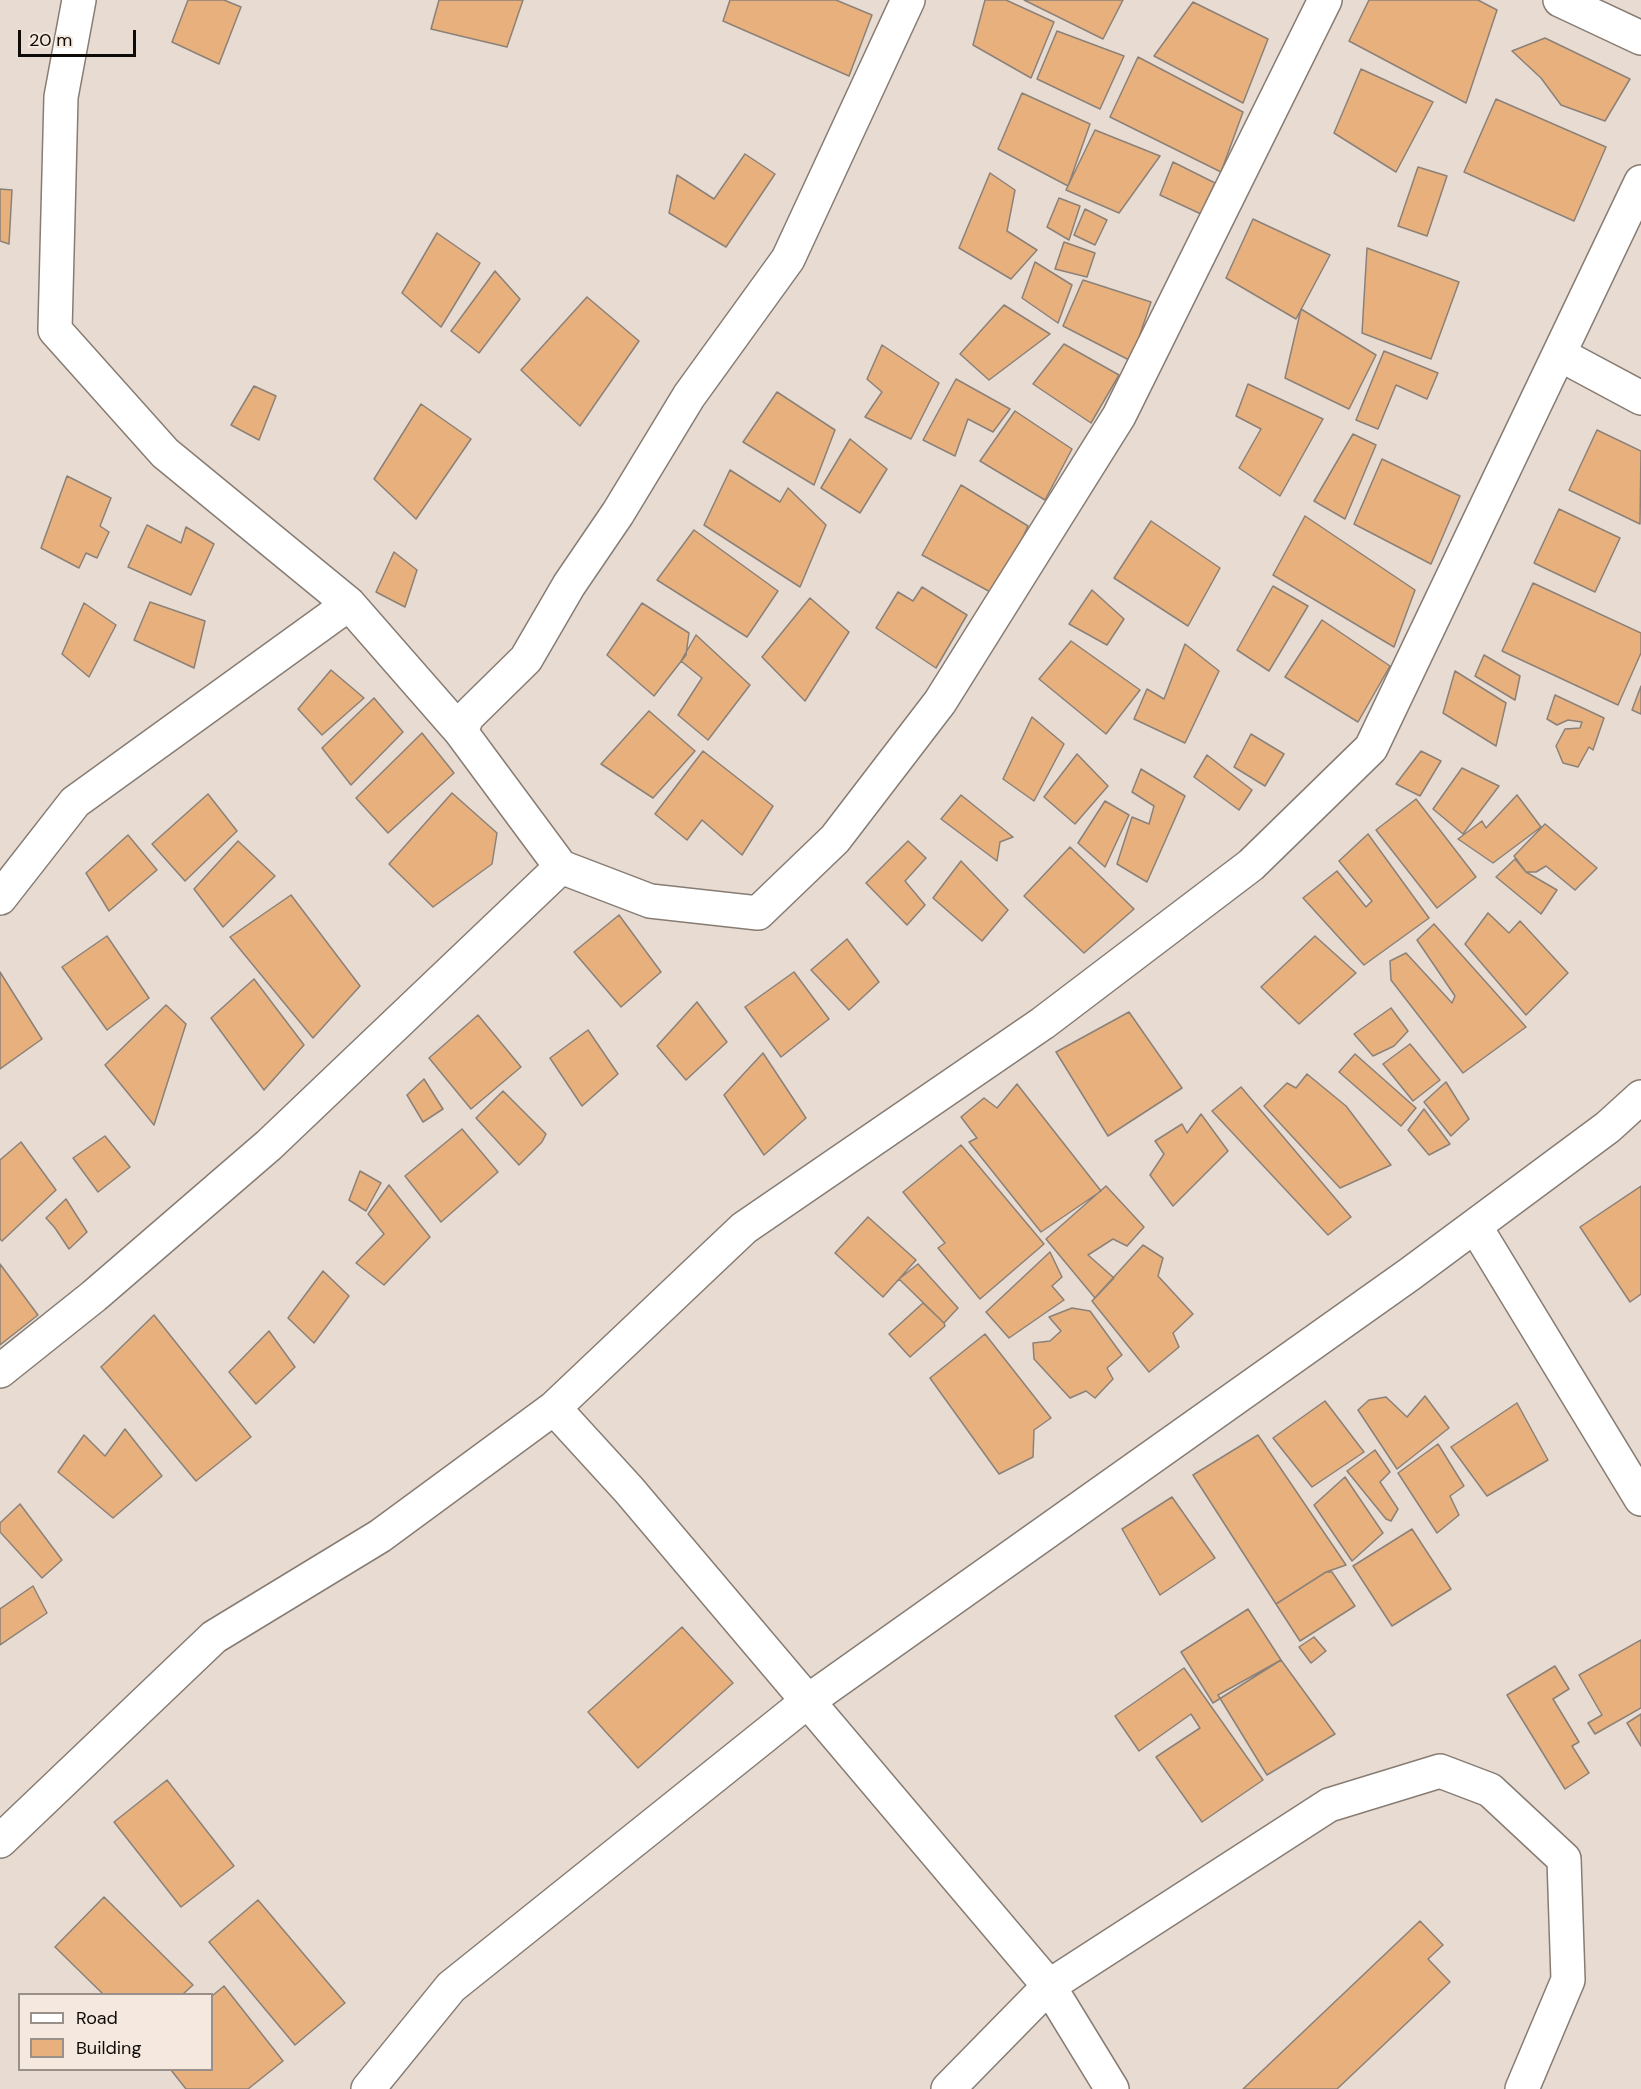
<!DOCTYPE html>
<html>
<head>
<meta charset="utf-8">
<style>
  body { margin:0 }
  #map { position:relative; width:1641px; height:2089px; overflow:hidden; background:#e8dcd2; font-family:"DM Sans",sans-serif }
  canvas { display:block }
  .legend { position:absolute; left:18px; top:1993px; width:195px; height:78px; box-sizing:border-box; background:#f5e9df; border:2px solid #999089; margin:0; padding:8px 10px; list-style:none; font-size:18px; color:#0f0b08 }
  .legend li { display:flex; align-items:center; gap:12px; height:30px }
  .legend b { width:30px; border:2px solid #999089 }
  .scale { position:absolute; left:18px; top:30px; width:118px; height:27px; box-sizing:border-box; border:3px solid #0f0b08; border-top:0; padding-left:8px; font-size:18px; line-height:21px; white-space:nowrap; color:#0f0b08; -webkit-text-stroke:4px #f5e9df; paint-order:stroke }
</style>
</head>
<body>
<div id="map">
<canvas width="1641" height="2089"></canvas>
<ul class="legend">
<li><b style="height:8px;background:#fff"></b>Road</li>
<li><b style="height:16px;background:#e8b07d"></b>Building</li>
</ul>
<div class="scale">20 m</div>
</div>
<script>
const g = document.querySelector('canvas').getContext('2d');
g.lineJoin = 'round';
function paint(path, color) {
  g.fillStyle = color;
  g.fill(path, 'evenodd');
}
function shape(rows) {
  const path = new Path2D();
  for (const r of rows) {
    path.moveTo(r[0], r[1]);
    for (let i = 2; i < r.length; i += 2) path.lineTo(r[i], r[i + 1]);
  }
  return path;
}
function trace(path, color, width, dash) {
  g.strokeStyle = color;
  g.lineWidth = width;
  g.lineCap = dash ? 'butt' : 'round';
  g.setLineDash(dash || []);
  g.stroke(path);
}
const building = shape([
  [188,0,224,0,241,7,219,64,172,42,188,0],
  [439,0,523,0,507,47,431,29,439,0],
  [730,0,836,0,872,15,849,76,723,21,730,0],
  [985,0,1006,0,1054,22,1031,78,973,45,985,0],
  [1024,0,1123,0,1103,39,1024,0],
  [1369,0,1478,0,1497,10,1466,103,1349,41,1369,0],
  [1193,2,1268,39,1243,103,1154,56,1193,2],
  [1057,31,1124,56,1100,109,1037,79,1057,31],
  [1545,38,1630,79,1605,121,1561,105,1541,78,1512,51,1545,38],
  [1138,57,1243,112,1221,172,1110,117,1138,57],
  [1361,69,1433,102,1396,172,1334,133,1361,69],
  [1022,93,1090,124,1068,186,998,149,1022,93],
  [1496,99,1606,147,1574,221,1464,172,1496,99],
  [1095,130,1160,156,1119,213,1066,190,1095,130],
  [745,154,775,174,726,247,669,213,677,175,714,199,745,154],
  [1173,162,1215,183,1201,214,1160,195,1173,162],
  [1418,167,1447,176,1427,236,1398,226,1418,167],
  [990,173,1015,190,1007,231,1037,250,1011,279,959,248,990,173],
  [0,189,12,190,9,244,0,241,0,189],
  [1059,198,1080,206,1069,240,1047,227,1059,198],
  [1085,209,1107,220,1095,245,1074,235,1085,209],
  [1253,219,1330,255,1296,319,1226,278,1253,219],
  [437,233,480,263,441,327,402,293,437,233],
  [1064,242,1095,253,1087,277,1055,269,1064,242],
  [1367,248,1459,282,1431,359,1362,333,1367,248],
  [1035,262,1072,285,1058,323,1022,298,1035,262],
  [495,271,520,299,479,353,451,331,495,271],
  [1083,280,1151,302,1131,361,1063,326,1083,280],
  [587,297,639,341,580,426,521,370,587,297],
  [1004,305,1050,334,989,380,960,354,1004,305],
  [1301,309,1376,355,1349,409,1285,378,1301,309],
  [1064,344,1119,375,1091,423,1033,384,1064,344],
  [882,345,939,383,911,439,865,417,882,392,867,379,882,345],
  [1384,351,1438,373,1427,399,1396,385,1378,429,1356,420,1384,351],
  [956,379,1010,409,993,432,968,419,955,456,923,440,956,379],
  [1248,384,1323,419,1280,496,1239,468,1261,429,1236,416,1248,384],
  [254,386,276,396,259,440,231,425,254,386],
  [777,392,835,430,814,485,743,442,777,392],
  [421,404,471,439,416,519,374,479,421,404],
  [1015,411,1072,449,1045,500,980,461,1015,411],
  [1597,430,1641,451,1640,524,1569,490,1597,430],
  [1353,434,1376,445,1345,519,1314,501,1353,434],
  [850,439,887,469,860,513,821,488,850,439],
  [1382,459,1460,496,1431,564,1354,524,1382,459],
  [730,470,780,502,788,488,826,525,800,587,704,525,730,470],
  [67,476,111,498,100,526,109,532,97,558,86,553,79,568,41,548,67,476],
  [961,485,1028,526,996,595,922,555,961,485],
  [1559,509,1620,538,1595,592,1534,563,1559,509],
  [1305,516,1415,590,1394,647,1273,575,1305,516],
  [1151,521,1220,568,1188,626,1114,578,1151,521],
  [147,525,181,543,186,527,214,544,191,595,128,567,147,525],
  [694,530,778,591,747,637,657,580,694,530],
  [394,552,417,570,405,607,376,592,394,552],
  [1533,583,1641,633,1641,653,1618,705,1502,651,1533,583],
  [1273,586,1308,606,1269,671,1237,650,1273,586],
  [922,587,967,615,936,668,876,628,898,592,913,601,922,587],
  [1092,590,1124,619,1107,645,1069,624,1092,590],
  [810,598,849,632,805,701,762,657,810,598],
  [150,602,205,621,194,668,134,640,150,602],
  [84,603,116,625,89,677,62,654,84,603],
  [642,603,689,633,686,655,654,696,607,655,642,603],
  [1322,620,1390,666,1358,722,1285,677,1322,620],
  [696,635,750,685,708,740,678,715,702,678,681,661,696,635],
  [1071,641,1140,690,1106,734,1039,679,1071,641],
  [1185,644,1219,671,1185,743,1134,719,1147,689,1164,699,1185,644],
  [1484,655,1520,676,1515,700,1475,676,1484,655],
  [331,670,364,698,322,735,298,709,331,670],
  [1455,671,1506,703,1496,746,1443,713,1455,671],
  [1641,686,1641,714,1632,710,1641,686],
  [1555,695,1604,718,1593,750,1589,747,1578,767,1563,763,1556,746,1565,729,1580,728,1582,722,1568,720,1557,725,1547,719,1555,695],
  [374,698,403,732,351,785,322,748,374,698],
  [649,711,695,751,653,798,601,764,649,711],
  [1032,717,1064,744,1034,801,1003,779,1032,717],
  [422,733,454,773,388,833,356,798,422,733],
  [1251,734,1284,754,1265,786,1234,767,1251,734],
  [703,751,773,806,742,855,702,820,687,840,655,814,703,751],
  [1421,751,1441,761,1420,796,1396,784,1421,751],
  [1077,754,1108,786,1075,824,1044,797,1077,754],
  [1207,755,1252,790,1239,810,1194,777,1207,755],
  [1462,768,1499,786,1463,834,1433,809,1462,768],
  [1141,769,1185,796,1147,882,1117,864,1132,817,1149,824,1154,806,1132,792,1141,769],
  [452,793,497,833,492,864,433,907,389,864,452,793],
  [208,794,237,831,185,881,152,844,208,794],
  [961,795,1013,837,1000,842,997,861,941,819,961,795],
  [1517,795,1541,827,1493,863,1458,839,1482,821,1486,828,1517,795],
  [1416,799,1476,877,1437,908,1376,830,1416,799],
  [1105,801,1129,815,1105,867,1078,843,1105,801],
  [1545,824,1597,868,1575,890,1546,866,1536,872,1526,872,1514,856,1545,824],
  [1368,834,1429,918,1364,965,1303,898,1337,871,1366,907,1372,901,1339,861,1368,834],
  [128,835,157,870,109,911,86,873,128,835],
  [238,841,275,876,223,927,194,889,238,841],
  [908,841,926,858,905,881,925,905,907,925,866,883,908,841],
  [1070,847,1134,909,1084,953,1024,896,1070,847],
  [1515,859,1526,872,1557,890,1541,914,1496,877,1515,859],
  [961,861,1008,910,982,941,933,898,961,861],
  [291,895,360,986,313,1038,230,937,291,895],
  [1488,913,1509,933,1520,921,1568,973,1526,1015,1465,944,1488,913],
  [619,915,661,972,621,1007,574,952,619,915],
  [1434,924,1526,1027,1463,1073,1391,980,1390,961,1406,953,1452,1003,1455,996,1417,940,1434,924],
  [107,936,149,998,107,1030,62,967,107,936],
  [1315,936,1356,973,1299,1024,1261,987,1315,936],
  [847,939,879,982,849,1010,811,970,847,939],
  [0,972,42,1039,0,1069,0,972],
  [794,972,829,1019,781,1057,745,1007,794,972],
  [254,979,304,1045,264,1090,211,1018,254,979],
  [697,1002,727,1042,686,1080,657,1046,697,1002],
  [166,1005,186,1024,154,1125,105,1065,166,1005],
  [1391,1008,1408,1031,1394,1046,1373,1056,1354,1034,1391,1008],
  [1129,1012,1182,1088,1108,1136,1056,1052,1129,1012],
  [478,1015,521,1067,471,1109,429,1058,478,1015],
  [588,1030,618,1074,582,1106,550,1058,588,1030],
  [1410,1044,1440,1080,1413,1101,1383,1064,1410,1044],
  [763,1053,806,1118,764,1155,724,1095,763,1053],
  [1355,1054,1416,1108,1401,1126,1339,1072,1355,1054],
  [1307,1074,1346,1106,1391,1165,1340,1188,1264,1106,1287,1083,1296,1088,1307,1074],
  [424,1079,443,1109,423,1122,407,1095,424,1079],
  [1446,1082,1469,1119,1451,1136,1424,1102,1446,1082],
  [1017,1084,1101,1191,1041,1232,969,1142,977,1138,961,1117,984,1098,997,1108,1017,1084],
  [1241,1087,1351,1217,1328,1235,1212,1111,1241,1087],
  [503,1091,546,1134,542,1142,519,1165,476,1118,503,1091],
  [1424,1109,1450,1144,1429,1155,1408,1130,1424,1109],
  [1201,1114,1228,1151,1173,1206,1150,1175,1164,1154,1155,1141,1182,1124,1187,1133,1201,1114],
  [462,1129,498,1172,441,1222,405,1176,462,1129],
  [105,1136,130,1167,98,1192,73,1158,105,1136],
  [21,1142,56,1190,2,1241,0,1239,0,1160,21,1142],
  [961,1145,1044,1244,980,1299,938,1248,945,1243,903,1192,961,1145],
  [360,1171,381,1183,366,1211,349,1200,360,1171],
  [389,1185,430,1237,384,1285,356,1263,384,1234,368,1214,389,1185],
  [1106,1186,1144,1227,1127,1246,1113,1239,1088,1255,1114,1278,1095,1298,1046,1239,1106,1186],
  [1641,1186,1641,1294,1630,1302,1580,1227,1641,1186],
  [66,1199,87,1232,69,1249,55,1228,46,1218,66,1199],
  [868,1217,916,1260,883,1297,835,1253,868,1217],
  [1143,1245,1163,1258,1158,1276,1193,1314,1173,1333,1179,1347,1149,1372,1092,1301,1143,1245],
  [1050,1252,1062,1277,1052,1286,1064,1300,1009,1338,986,1312,1050,1252],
  [0,1264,38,1315,0,1345,0,1264],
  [918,1264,958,1308,944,1323,899,1279,918,1264],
  [323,1271,349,1296,314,1343,288,1318,323,1271],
  [923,1303,944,1323,945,1326,910,1357,889,1334,923,1303],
  [1072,1308,1090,1311,1122,1355,1107,1368,1113,1379,1095,1398,1086,1391,1070,1398,1034,1359,1033,1343,1050,1341,1061,1331,1049,1317,1072,1308],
  [154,1315,251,1437,196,1481,101,1367,154,1315],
  [269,1331,295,1367,256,1404,229,1372,269,1331],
  [985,1334,1051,1418,1034,1430,1033,1457,999,1474,930,1378,985,1334],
  [1425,1396,1449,1428,1397,1469,1358,1410,1369,1400,1386,1397,1407,1417,1425,1396],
  [1325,1401,1364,1452,1312,1487,1273,1438,1325,1401],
  [1517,1403,1548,1460,1487,1496,1451,1447,1517,1403],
  [125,1429,162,1476,113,1518,58,1472,84,1435,105,1456,125,1429],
  [1258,1435,1346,1565,1326,1572,1276,1604,1193,1475,1258,1435],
  [1438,1444,1464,1486,1450,1496,1459,1515,1437,1533,1398,1473,1438,1444],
  [1375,1450,1390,1472,1380,1482,1398,1509,1391,1521,1386,1519,1347,1471,1375,1450],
  [1345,1477,1383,1533,1352,1561,1314,1505,1345,1477],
  [1172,1497,1215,1558,1160,1595,1122,1529,1172,1497],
  [20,1504,62,1560,42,1578,0,1532,0,1523,20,1504],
  [1412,1529,1451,1589,1392,1626,1353,1566,1412,1529],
  [1326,1572,1332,1572,1355,1606,1300,1641,1276,1604,1326,1572],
  [33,1586,47,1613,0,1645,0,1609,33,1586],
  [1248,1609,1281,1660,1213,1703,1181,1652,1248,1609],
  [682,1627,733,1683,638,1768,588,1712,682,1627],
  [1314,1637,1326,1651,1311,1663,1299,1647,1314,1637],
  [1641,1640,1641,1708,1595,1734,1588,1723,1602,1715,1579,1675,1641,1640],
  [1281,1660,1335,1734,1267,1775,1218,1695,1281,1660],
  [1555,1666,1569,1689,1553,1699,1579,1742,1572,1746,1589,1773,1565,1789,1507,1695,1555,1666],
  [1184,1668,1263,1780,1202,1822,1156,1757,1200,1728,1191,1714,1139,1751,1115,1716,1184,1668],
  [1641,1714,1641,1746,1627,1723,1641,1714],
  [167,1780,234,1866,181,1907,114,1822,167,1780],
  [104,1897,193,1985,183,1994,103,1994,55,1947,104,1897],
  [258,1900,345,2003,295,2045,209,1942,258,1900],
  [1420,1921,1443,1945,1428,1959,1450,1982,1337,2089,1243,2089,1420,1921],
  [224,1986,283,2061,248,2089,186,2089,171,2070,212,2070,212,1996,224,1986]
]);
paint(building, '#e8b07d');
trace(building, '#8c8178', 1.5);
const minor = shape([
  [79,0,61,97,55,330,165,453,349,604],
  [1560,0,1641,38],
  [1559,354,1641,398],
  [561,867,650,901,758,913,835,839,940,702,1119,416,1325,0],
  [0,898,75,802,349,604,461,732],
  [1475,1226,1641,1499],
  [0,1371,94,1296,269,1145,561,867,461,732,467,717,526,659,569,585,618,513,689,396,788,259,908,0],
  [554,1408,629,1490,1049,1986,1112,2089],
  [0,1841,214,1637,380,1536,554,1408,744,1228,1043,1023,1251,865,1371,748,1641,182],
  [368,2089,451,1987,808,1701,1410,1274,1608,1127,1641,1097],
  [948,2089,1049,1986,1329,1805,1440,1771,1490,1790,1564,1859,1568,1980,1522,2089]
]);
trace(minor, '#877c73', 36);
trace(minor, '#fff', 33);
</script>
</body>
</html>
